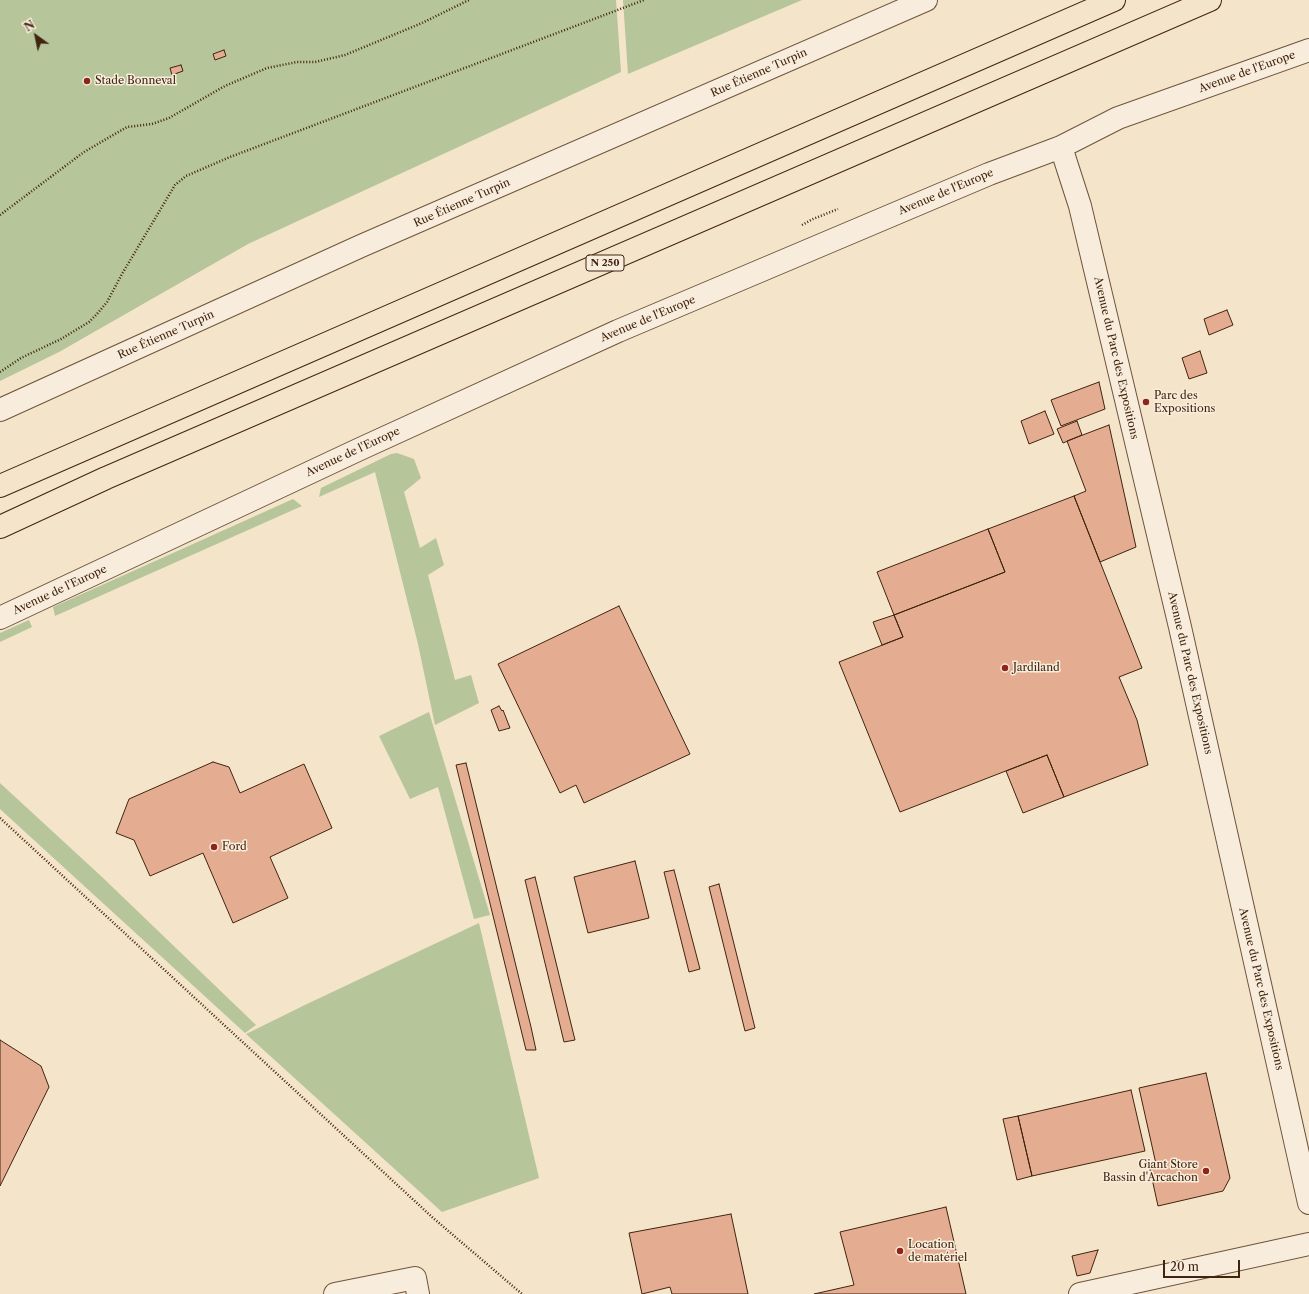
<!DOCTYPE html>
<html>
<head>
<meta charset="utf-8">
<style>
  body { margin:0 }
  #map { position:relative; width:1309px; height:1294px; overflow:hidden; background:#f4e4c9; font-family:"Libre Caslon Text",serif }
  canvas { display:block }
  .north { position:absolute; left:16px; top:16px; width:40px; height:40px; -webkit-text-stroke:3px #f8eddc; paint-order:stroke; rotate:327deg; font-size:11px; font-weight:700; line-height:16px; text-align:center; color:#41240e }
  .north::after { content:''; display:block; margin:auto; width:14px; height:18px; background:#41240e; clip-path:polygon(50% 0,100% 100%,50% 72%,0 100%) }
  .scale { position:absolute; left:1163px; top:1260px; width:77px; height:18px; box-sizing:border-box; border:2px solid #41240e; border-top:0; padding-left:5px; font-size:12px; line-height:14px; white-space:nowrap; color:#41240e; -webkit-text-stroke:3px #f8eddc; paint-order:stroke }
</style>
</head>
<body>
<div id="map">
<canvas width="1309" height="1294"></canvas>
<div class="north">N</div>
<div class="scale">20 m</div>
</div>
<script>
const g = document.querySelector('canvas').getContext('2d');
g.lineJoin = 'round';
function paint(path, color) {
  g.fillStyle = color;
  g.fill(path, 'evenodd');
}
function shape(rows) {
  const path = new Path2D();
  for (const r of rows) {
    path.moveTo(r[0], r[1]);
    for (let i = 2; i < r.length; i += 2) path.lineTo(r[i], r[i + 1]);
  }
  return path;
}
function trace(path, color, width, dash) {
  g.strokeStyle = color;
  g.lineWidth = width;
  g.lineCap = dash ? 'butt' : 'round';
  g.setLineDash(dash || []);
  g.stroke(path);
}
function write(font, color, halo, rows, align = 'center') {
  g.font = font + ' "Libre Caslon Text",serif';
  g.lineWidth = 3;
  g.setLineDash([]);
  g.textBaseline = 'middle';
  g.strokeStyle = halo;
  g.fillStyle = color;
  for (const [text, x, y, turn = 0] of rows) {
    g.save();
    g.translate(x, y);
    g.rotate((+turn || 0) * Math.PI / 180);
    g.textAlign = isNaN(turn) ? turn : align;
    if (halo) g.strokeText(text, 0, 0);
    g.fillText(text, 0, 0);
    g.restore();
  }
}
paint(shape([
  [0,0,616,0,621,72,248,244,59,352,0,381],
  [623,0,802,0,628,74],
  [397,453,414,459,421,478,404,492,420,548,436,538,444,565,428,575,455,680,471,675,479,703,435,725,418,644,375,472,319,497,321,488,391,454],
  [293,499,302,506,55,616,53,607],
  [29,620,32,627,0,642,0,633],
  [429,712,490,915,474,919,438,787,410,799,379,736],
  [0,783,102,877,256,1025,245,1033,0,809],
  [479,923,539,1178,442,1212,246,1034,309,1003]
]), '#b6c59a');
const building = shape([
  [224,50,226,56,215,60,213,54,224,50],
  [181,65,183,71,172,75,170,68,181,65],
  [1227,310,1233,325,1209,335,1204,319,1227,310],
  [1200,351,1207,373,1189,379,1182,358,1200,351],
  [1099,382,1105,409,1061,426,1051,400,1099,382],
  [1045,411,1054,434,1029,444,1021,421,1045,411],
  [1077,421,1082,435,1063,443,1057,429,1077,421],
  [1109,425,1136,547,1100,562,1074,496,1086,491,1067,441,1109,425],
  [1074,496,1142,668,1119,677,1137,720,1148,765,1064,797,1047,755,900,812,839,662,903,637,894,615,1005,572,988,529,1074,496],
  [988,529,1005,572,894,615,877,572,988,529],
  [619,606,690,754,584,803,576,785,560,793,498,664,619,606],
  [894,615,903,637,882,645,873,622,894,615],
  [499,706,502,711,503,710,510,728,499,731,491,710,499,706],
  [1047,755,1064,797,1023,813,1006,771,1047,755],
  [213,762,229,767,240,793,304,764,332,828,270,857,288,898,233,923,203,853,150,876,134,840,116,833,129,799,213,762],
  [466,763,531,1027,536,1050,526,1050,456,765,466,763],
  [635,861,649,918,588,933,574,877,635,861],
  [674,870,700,969,689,972,664,872,674,870],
  [535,877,575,1040,564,1042,525,880,535,877],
  [719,884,755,1028,745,1031,709,887,719,884],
  [0,1040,41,1066,49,1087,0,1186,0,1040],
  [1206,1073,1230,1178,1223,1191,1158,1206,1149,1165,1156,1164,1139,1088,1206,1073],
  [1131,1090,1145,1151,1032,1176,1018,1116,1131,1090],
  [1018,1116,1032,1176,1017,1180,1003,1119,1018,1116],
  [946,1207,966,1294,814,1294,854,1285,840,1232,946,1207],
  [731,1214,748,1294,672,1294,670,1287,642,1294,629,1233,731,1214],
  [1098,1250,1090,1273,1077,1276,1072,1256,1098,1250]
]);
paint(building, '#e4ad91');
trace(building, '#41240e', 1);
const minor = shape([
  [1061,147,1080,206,1180,627,1309,1203],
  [0,410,361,246,926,0],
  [0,618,360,449,618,331,989,174,1061,147,1118,118,1309,50],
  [335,1294,415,1278,418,1294],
  [1080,1294,1309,1244]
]);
const highway = shape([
  [0,486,1114,0],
  [0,527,106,478,1210,0]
]);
trace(minor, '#6e543d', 24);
trace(highway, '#41240e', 24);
trace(shape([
  [0,215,84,152,127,127,152,124,169,118,225,86,267,68,297,62,315,62,345,55,422,23,469,0],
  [802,225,813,219,838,209],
  [0,372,21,358,61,339,89,322,97,314,107,302,122,274,175,185,186,176,230,157,644,0],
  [0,818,432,1217,522,1294]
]), '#41240e', 2.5, [1, 2]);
trace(minor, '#f8eddc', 22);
trace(highway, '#f4e4c9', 22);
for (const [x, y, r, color] of [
  [87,81,4,"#8f2418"],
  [1146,402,4,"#8f2418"],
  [1005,668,4,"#8f2418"],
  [214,847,4,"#8f2418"],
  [1206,1171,4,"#8f2418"],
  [900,1251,4,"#8f2418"]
]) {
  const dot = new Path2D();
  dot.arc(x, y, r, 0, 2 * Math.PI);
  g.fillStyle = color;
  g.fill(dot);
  trace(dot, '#f8eddc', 1.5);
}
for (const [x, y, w] of [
  [605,263,38]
]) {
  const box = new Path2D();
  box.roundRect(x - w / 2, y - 8, w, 16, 3);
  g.fillStyle = '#f8eddc';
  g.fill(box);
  trace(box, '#41240e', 1);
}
write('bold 10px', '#41240e', null, [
  ["N 250",605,263]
]);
write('11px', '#41240e', '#f8eddc', [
  ["Avenue de l'Europe",1247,72,-20],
  ["Rue Étienne Turpin",759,73,-24],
  ["Avenue de l'Europe",946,192,-23],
  ["Rue Étienne Turpin",462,203,-24],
  ["Avenue de l'Europe",648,319,-23],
  ["Rue Étienne Turpin",166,335,-24],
  ["Avenue du Parc des Expositions",1116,358,77],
  ["Avenue de l'Europe",353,452,-25],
  ["Avenue de l'Europe",60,590,-25],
  ["Avenue du Parc des Expositions",1190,673,77],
  ["Avenue du Parc des Expositions",1261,989,77]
]);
write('11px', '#41240e', '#f8eddc', [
  ["Stade Bonneval",95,81],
  ["Parc des",1154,396],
  ["Expositions",1154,409],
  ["Jardiland",1013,668],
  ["Ford",222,847],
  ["Giant Store",1198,1165,"right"],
  ["Bassin d'Arcachon",1198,1178,"right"],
  ["Location",908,1245],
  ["de matériel",908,1258]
], 'left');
</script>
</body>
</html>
